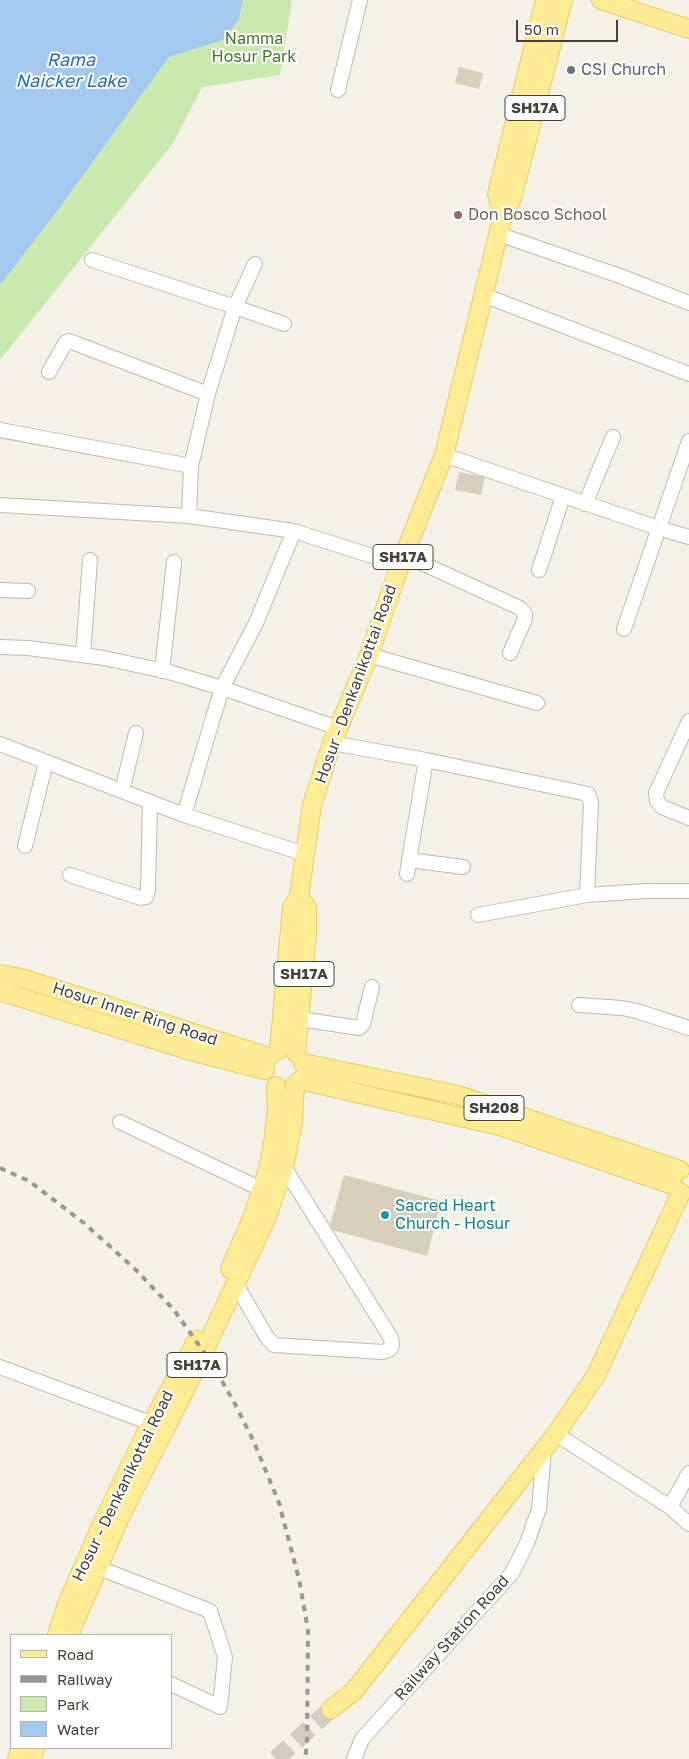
<!DOCTYPE html>
<html>
<head>
<meta charset="utf-8">
<style>
  body { margin:0 }
  #map { position:relative; width:689px; height:1759px; overflow:hidden; background:#f4f1e7; font-family:"Golos Text",sans-serif }
  canvas { display:block }
  .legend { position:absolute; left:10px; top:1634px; width:162px; height:115px; box-sizing:border-box; background:#fff; border:1px solid #b5b3af; margin:0; padding:6px 9px; list-style:none; font-size:15px; color:#474236 }
  .legend li { display:flex; align-items:center; gap:10px; height:25px }
  .legend b { width:25px; border:1px solid #b5b3af }
  .scale { position:absolute; left:516px; top:20px; width:102px; height:22px; box-sizing:border-box; border:2px solid #474236; border-top:0; padding-left:6px; font-size:15px; line-height:18px; white-space:nowrap; color:#474236; -webkit-text-stroke:4px #fff; paint-order:stroke }
</style>
</head>
<body>
<div id="map">
<canvas width="689" height="1759"></canvas>
<ul class="legend">
<li><b style="height:6px;background:#ffec95"></b>Road</li>
<li><b style="height:6px;background:#979797"></b>Railway</li>
<li><b style="height:14px;background:#c9e9af"></b>Park</li>
<li><b style="height:14px;background:#a3c9f1"></b>Water</li>
</ul>
<div class="scale">50 m</div>
</div>
<script>
const g = document.querySelector('canvas').getContext('2d');
g.lineJoin = 'round';
function paint(path, color) {
  g.fillStyle = color;
  g.fill(path, 'evenodd');
}
function shape(rows) {
  const path = new Path2D();
  for (const r of rows) {
    path.moveTo(r[0], r[1]);
    for (let i = 2; i < r.length; i += 2) path.lineTo(r[i], r[i + 1]);
  }
  return path;
}
function trace(path, color, width, dash) {
  g.strokeStyle = color;
  g.lineWidth = width;
  g.lineCap = dash ? 'butt' : 'round';
  g.setLineDash(dash || []);
  g.stroke(path);
}
function write(font, color, halo, rows, align = 'center') {
  g.font = font + ' "Golos Text",sans-serif';
  g.lineWidth = 4;
  g.setLineDash([]);
  g.textBaseline = 'middle';
  g.strokeStyle = halo;
  g.fillStyle = color;
  for (const [text, x, y, turn = 0] of rows) {
    g.save();
    g.translate(x, y);
    g.rotate((+turn || 0) * Math.PI / 180);
    g.textAlign = isNaN(turn) ? turn : align;
    if (halo) g.strokeText(text, 0, 0);
    g.fillText(text, 0, 0);
    g.restore();
  }
}
paint(shape([
  [243,0,292,0,280,75,202,87,174,142,0,360,0,285,55,214,169,57,223,40,239,19]
]), '#c9e9af');
paint(shape([
  [0,0,243,0,239,19,223,40,169,57,55,214,0,285]
]), '#a3c9f1');
paint(shape([
  [459,67,483,73,479,89,455,83],
  [459,472,485,477,481,495,455,490],
  [344,1175,441,1201,427,1256,329,1229]
]), '#d6cfbc');
trace(shape([
  [276,1759,331,1709]
]), '#d1cec4', 18, [18, 9]);
const minor = shape([
  [338,90,360,0],
  [498,234,620,276,689,303],
  [92,260,235,307,255,264],
  [483,295,689,374],
  [284,324,235,307,208,394,191,466,189,516,294,531,400,565],
  [49,372,66,342,69,341,208,394],
  [0,430,191,466],
  [444,455,658,528,689,537],
  [585,504,613,437],
  [0,505,189,516],
  [404,555,520,608,525,614,525,619,510,653],
  [539,570,563,496],
  [0,590,28,591],
  [624,629,689,441],
  [0,647,28,648,104,658,169,672,222,688,338,728],
  [83,655,90,560],
  [369,655,537,703],
  [162,671,174,562],
  [689,721,656,793,657,801,662,807,689,818],
  [332,743,426,760,588,794,591,803,587,895],
  [0,744,184,815,305,854],
  [426,760,409,860,463,867],
  [122,791,136,733],
  [184,815,222,688,256,623,294,531],
  [25,846,46,762],
  [407,874,409,860],
  [70,875,141,898,146,897,148,891,150,802],
  [478,915,587,895,646,891,689,891],
  [579,1005,622,1008,637,1011,689,1028],
  [300,1019,359,1028,363,1024,372,987],
  [120,1122,261,1189],
  [236,1284,266,1336,274,1345,382,1352,389,1350,392,1346,391,1338,284,1167],
  [0,1367,161,1427],
  [556,1434,670,1507,689,1524],
  [670,1507,689,1473],
  [90,1567,99,1568,210,1611,225,1657,220,1707,171,1684],
  [354,1759,362,1739,512,1573,527,1543,539,1509,544,1450]
]);
const major = shape([
  [601,0,689,29],
  [503,215,497,194,545,0],
  [0,974,21,978,269,1057],
  [0,991,187,1050,265,1070],
  [279,1050,292,907,299,897,312,805,332,743,369,655,400,565,444,455,503,215,512,198,563,0],
  [296,1053,307,935,307,908,299,897],
  [303,1063,458,1095,680,1170],
  [300,1080,500,1126,673,1185],
  [230,1269,253,1216,268,1169,273,1144,277,1110,276,1086],
  [57,1635,67,1604,102,1524,144,1437,197,1340],
  [69,1635,120,1517,195,1370,266,1219,284,1167,293,1122,295,1085],
  [331,1709,354,1691,556,1434,596,1375,681,1193],
  [17,1759,20,1748],
  [32,1759,35,1748]
]);
trace(minor, '#c0baaa', 16);
trace(major, '#e6cd64', 20);
trace(minor, '#fff', 14);
trace(major, '#ffec95', 18);
trace(shape([
  [0,1168,29,1181,84,1223,136,1270,174,1310,213,1365,235,1404,254,1442,279,1503,299,1579,308,1630,307,1744,305,1759]
]), '#979797', 4, [6, 6]);
for (const [x, y, r, color] of [
  [571,70,5,"#6b7280"],
  [458,215,5,"#8d6e63"],
  [385,1215,5,"#0f9aa8"]
]) {
  const dot = new Path2D();
  dot.arc(x, y, r, 0, 2 * Math.PI);
  g.fillStyle = color;
  g.fill(dot);
  trace(dot, '#fff', 2);
}
for (const [x, y, w] of [
  [535,108,60],
  [403,557,60],
  [304,974,60],
  [494,1108,60],
  [197,1365,60]
]) {
  const box = new Path2D();
  box.roundRect(x - w / 2, y - 12.5, w, 25, 4);
  g.fillStyle = '#fff';
  g.fill(box);
  trace(box, '#474236', 1);
}
write('bold 15px', '#474236', null, [
  ["SH17A",535,108],
  ["SH17A",403,557],
  ["SH17A",304,974],
  ["SH208",494,1108],
  ["SH17A",197,1365]
]);
write('16px', '#3e7a28', '#fff', [
  ["Namma",254,39],
  ["Hosur Park",254,57]
]);
write('16px', '#5b616d', '#fff', [
  ["CSI Church",581,70]
], 'left');
write('16px', '#785e54', '#fff', [
  ["Don Bosco School",468,215]
], 'left');
write('16px', '#474236', '#fff', [
  ["Hosur - Denkanikottai Road",356,684,-70],
  ["Hosur Inner Ring Road",135,1014,18],
  ["Hosur - Denkanikottai Road",123,1486,-64],
  ["Railway Station Road",452,1638,-48]
]);
write('16px', '#0d838f', '#fff', [
  ["Sacred Heart",395,1206],
  ["Church - Hosur",395,1224]
], 'left');
write('italic 18px', '#2d6db5', '#fff', [
  ["Rama",71,60],
  ["Naicker Lake",71,81]
]);
</script>
</body>
</html>
